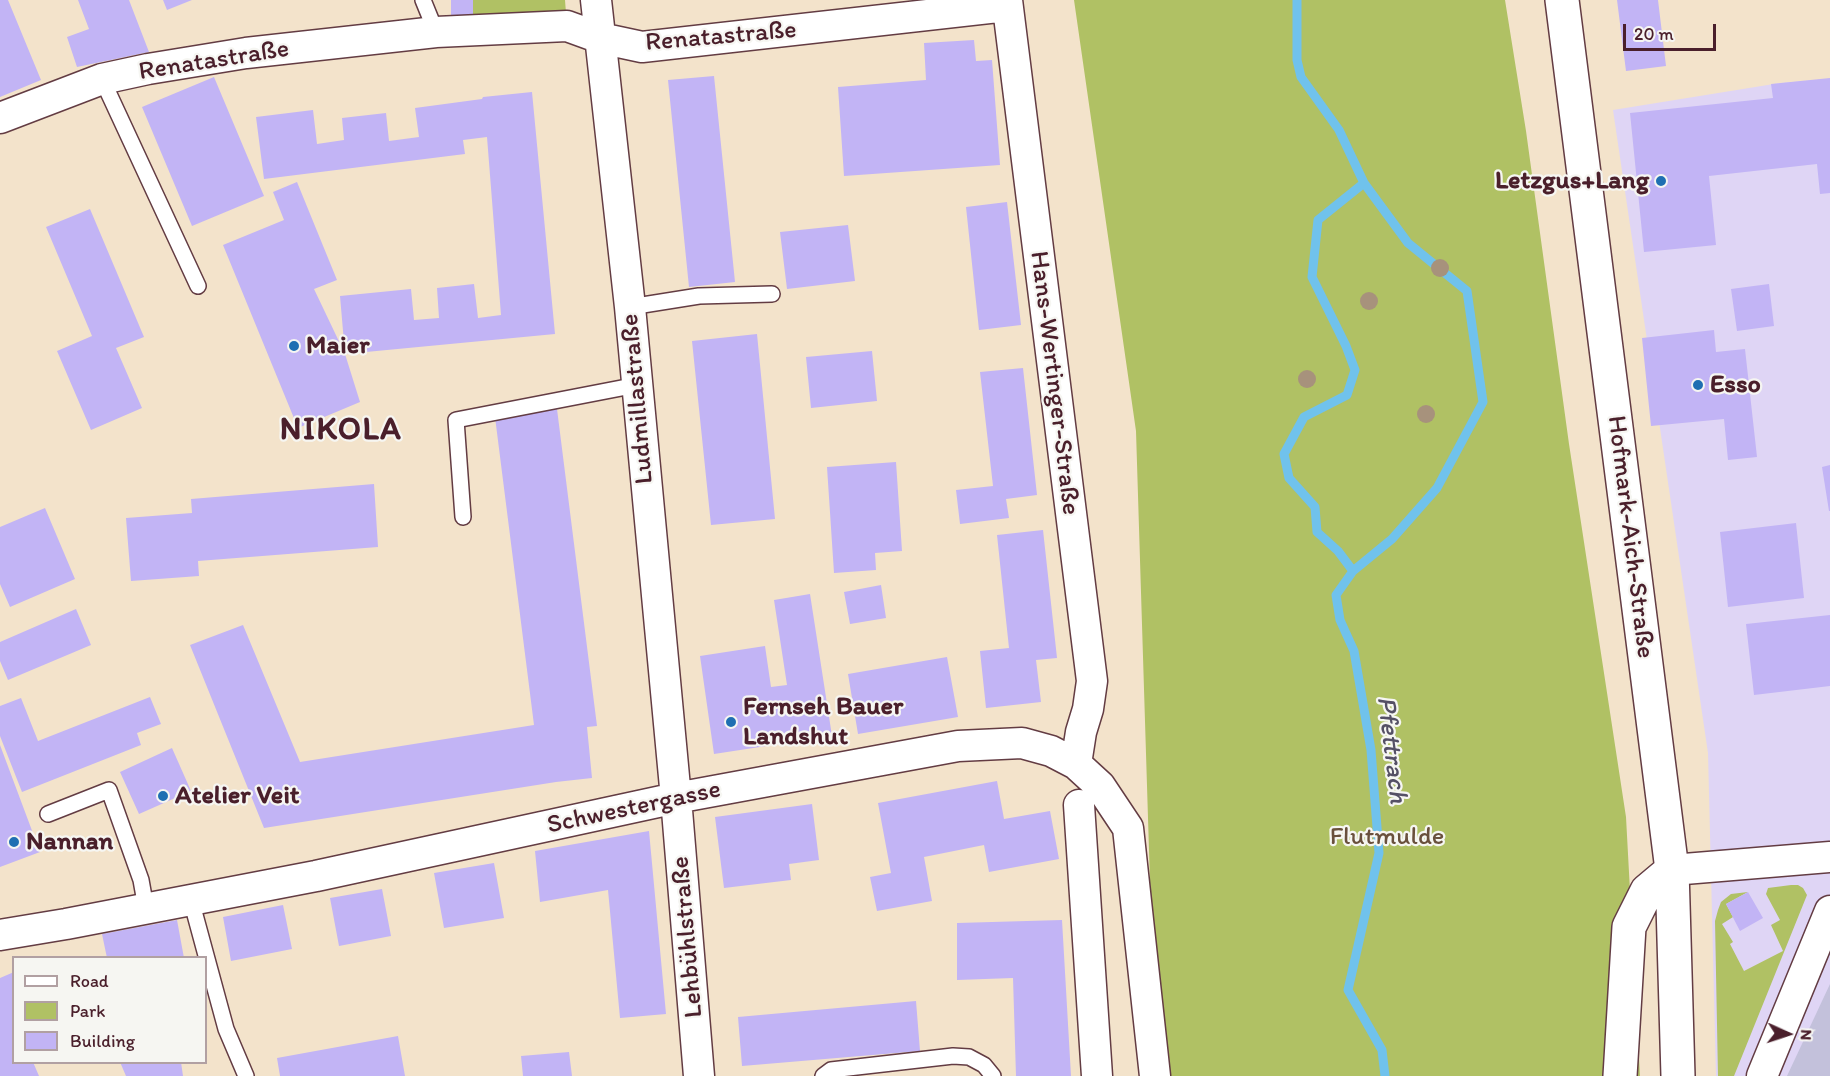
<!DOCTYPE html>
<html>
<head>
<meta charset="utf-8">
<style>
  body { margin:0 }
  #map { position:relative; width:1830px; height:1076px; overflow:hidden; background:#f3e3cb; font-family:Itim,sans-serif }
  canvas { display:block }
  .legend { position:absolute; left:12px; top:956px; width:195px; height:108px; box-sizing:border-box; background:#f6f6f2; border:2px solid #b1a0a2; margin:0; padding:8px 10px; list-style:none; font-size:18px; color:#4a1f2b }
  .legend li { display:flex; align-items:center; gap:12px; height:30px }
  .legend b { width:30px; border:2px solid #b1a0a2 }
  .north { position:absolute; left:1758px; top:1004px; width:60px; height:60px; -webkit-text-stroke:4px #f6f6f2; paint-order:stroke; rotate:93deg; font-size:16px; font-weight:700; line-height:24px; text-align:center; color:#4a1f2b }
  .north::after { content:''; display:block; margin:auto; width:21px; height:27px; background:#4a1f2b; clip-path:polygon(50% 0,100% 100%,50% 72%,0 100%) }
  .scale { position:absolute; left:1623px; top:24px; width:93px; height:27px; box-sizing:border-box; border:3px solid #4a1f2b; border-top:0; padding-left:8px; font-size:18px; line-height:21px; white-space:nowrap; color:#4a1f2b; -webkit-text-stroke:4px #f6f6f2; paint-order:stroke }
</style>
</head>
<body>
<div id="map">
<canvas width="1830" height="1076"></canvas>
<ul class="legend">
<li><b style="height:8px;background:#fff"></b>Road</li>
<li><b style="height:16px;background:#b0c164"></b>Park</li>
<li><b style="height:16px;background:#c2b4f5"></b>Building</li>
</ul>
<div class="north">N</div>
<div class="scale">20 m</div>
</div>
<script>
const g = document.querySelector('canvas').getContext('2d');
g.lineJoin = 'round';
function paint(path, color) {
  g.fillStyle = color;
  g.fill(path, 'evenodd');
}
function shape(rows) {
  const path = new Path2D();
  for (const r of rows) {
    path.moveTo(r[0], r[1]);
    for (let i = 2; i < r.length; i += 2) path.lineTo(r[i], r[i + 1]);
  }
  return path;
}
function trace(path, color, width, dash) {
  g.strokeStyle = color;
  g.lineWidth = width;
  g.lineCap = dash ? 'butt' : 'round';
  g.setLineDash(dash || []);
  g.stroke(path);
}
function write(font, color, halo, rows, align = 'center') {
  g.font = font + ' Itim,sans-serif';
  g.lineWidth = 4.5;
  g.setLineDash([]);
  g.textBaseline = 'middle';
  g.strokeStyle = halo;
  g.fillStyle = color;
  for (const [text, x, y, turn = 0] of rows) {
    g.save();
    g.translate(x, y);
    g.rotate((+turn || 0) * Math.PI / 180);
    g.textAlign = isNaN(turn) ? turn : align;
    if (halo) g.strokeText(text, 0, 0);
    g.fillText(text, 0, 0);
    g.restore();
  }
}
paint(shape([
  [1830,79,1830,1076,1716,1076,1708,753,1613,110,1780,83]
]), '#dfd5f5');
paint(shape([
  [1830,984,1830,1076,1787,1076]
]), '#c3c1db');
paint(shape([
  [473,0,565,0,566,13,473,19],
  [1074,0,1505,0,1526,131,1569,444,1626,817,1640,1076,1156,1076,1136,431],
  [1791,885,1798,885,1803,888,1807,895,1734,1076,1718,1076,1715,921,1718,910,1721,902,1731,894,1748,892,1726,904,1733,917,1722,924,1733,942,1730,944,1744,971,1783,951,1771,925,1780,920,1766,894,1768,888]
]), '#b0c164');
trace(shape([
  [1297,0,1297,60,1301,77,1339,130,1364,183,1318,220,1312,277,1346,346,1355,370,1347,395,1304,417,1284,454,1289,478,1315,507,1317,532,1338,551,1353,571,1336,595,1340,620,1354,651,1371,750,1379,853,1348,990,1382,1050,1385,1076],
  [1353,571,1392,539,1437,488,1483,402,1467,291,1408,243,1364,183]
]), '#70c2ec', 9);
paint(shape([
  [0,0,8,0,41,80,0,97],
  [78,0,129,0,149,52,77,67,67,37,89,29],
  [163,0,192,0,167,10],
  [451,0,473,0,473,19,451,19],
  [1617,0,1658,0,1666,66,1626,71],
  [974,40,976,61,992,60,1000,165,844,176,838,87,926,80,924,43],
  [714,76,735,282,689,287,668,80],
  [214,77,264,196,192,226,142,107],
  [1830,78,1830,193,1820,194,1817,164,1709,176,1716,245,1644,252,1630,113,1773,98,1771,84],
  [532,92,555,334,345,354,340,296,411,289,414,320,439,318,437,288,474,284,478,318,501,315,487,137,463,140,465,154,264,179,256,117,313,110,317,144,344,140,342,118,386,113,389,141,419,137,415,108,482,99,483,97],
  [297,182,337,280,314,289,345,354,360,402,298,428,223,245,284,220,273,192],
  [1007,202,1021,325,979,330,966,207],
  [90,209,144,337,116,348,142,408,91,430,57,351,92,336,46,227],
  [848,225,855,281,787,289,780,232],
  [1769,284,1774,326,1737,331,1731,289],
  [1714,330,1716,352,1745,349,1757,457,1728,460,1724,419,1651,426,1642,338],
  [757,334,775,519,711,525,692,341],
  [872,351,877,401,811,408,806,357],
  [1023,368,1037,495,1006,499,1009,518,960,524,956,490,993,486,980,372],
  [557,409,597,726,587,727,592,778,556,782,264,828,190,645,243,625,300,762,534,725,495,417],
  [896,462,902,551,875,553,876,570,834,573,827,467],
  [1830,465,1830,511,1829,511,1822,467],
  [374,484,378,547,198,561,199,576,131,581,126,518,192,513,191,499],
  [45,508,75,579,10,607,0,584,0,527],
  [1796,523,1804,598,1728,607,1720,532],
  [1043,530,1057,658,1036,660,1041,702,986,708,980,651,1009,648,997,535],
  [881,585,886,618,850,624,844,592],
  [810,594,832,736,714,754,700,656,765,646,771,687,787,685,774,600],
  [76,609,91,645,8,680,0,661,0,642],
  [1830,615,1830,686,1754,695,1746,624],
  [947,657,958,717,858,734,848,674],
  [150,697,161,724,137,733,141,745,22,792,0,736,0,706,21,698,38,741],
  [0,745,40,852,0,867],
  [172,748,191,791,139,814,120,772],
  [997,781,1004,819,1050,811,1059,859,989,872,984,845,924,857,932,901,877,911,870,877,891,873,878,803],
  [812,804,819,860,789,864,791,880,724,888,715,817],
  [649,831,666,1014,620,1018,608,890,540,902,535,851],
  [494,863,504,918,444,928,434,873],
  [382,889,391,936,339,946,330,898],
  [1748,892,1763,918,1740,931,1726,904],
  [283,905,292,949,231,961,223,917],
  [177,920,184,958,107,958,102,934],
  [1062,920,1071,1076,1016,1076,1013,978,957,980,957,923],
  [14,972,14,1062,33,1062,39,1076,0,1076,0,978],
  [916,1001,920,1051,742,1066,738,1017],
  [398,1036,405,1076,280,1076,277,1058],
  [569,1052,572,1076,523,1076,521,1056],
  [120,1062,181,1062,183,1076,126,1076]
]), '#c2b4f5');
const lane = shape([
  [423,0,436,32],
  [102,79,198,286],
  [630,307,699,296,772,294],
  [463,517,456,420,637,385],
  [48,814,109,790,141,880,146,908],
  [191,900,226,1029,246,1076],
  [823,1076,831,1070,953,1056,969,1057,984,1065,993,1076]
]);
const street = shape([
  [596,0,630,307,676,798,699,1076],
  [1007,0,1092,681,1088,709,1081,732,1076,764],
  [0,118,102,79,148,69,246,53,436,32,567,26,600,38,642,47,1007,6],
  [1079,805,1097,1076],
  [1672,870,1830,857],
  [0,935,66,924,316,876,676,798,958,746,1022,743,1051,751,1076,764,1100,786,1128,828,1155,1076],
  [1762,1076,1830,911]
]);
const primary = shape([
  [1562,0,1672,870,1678,1076],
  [1620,1076,1629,927,1647,891,1672,870]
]);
trace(lane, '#633c43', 18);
trace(street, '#633c43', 33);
trace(primary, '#633c43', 36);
trace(lane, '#fff', 15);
trace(street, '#fff', 30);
trace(primary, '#fff', 33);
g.fillStyle = '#a7927c';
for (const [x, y] of [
  [1440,268],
  [1369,301],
  [1307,379],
  [1426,414]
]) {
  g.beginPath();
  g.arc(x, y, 9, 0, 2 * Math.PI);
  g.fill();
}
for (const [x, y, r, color] of [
  [1661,181,6,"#1f6fb2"],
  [294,346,6,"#1f6fb2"],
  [1698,385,6,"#1f6fb2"],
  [731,722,6,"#1f6fb2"],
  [163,796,6,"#1f6fb2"],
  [14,842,6,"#1f6fb2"]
]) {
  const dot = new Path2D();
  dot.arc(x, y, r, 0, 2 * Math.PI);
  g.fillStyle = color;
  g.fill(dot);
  trace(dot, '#f6f6f2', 2);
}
write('26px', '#4a1f2b', '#f6f6f2', [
  ["Renatastraße",721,37,-5],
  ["Renatastraße",214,61,-9],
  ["Hans-Wertinger-Straße",1054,383,83],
  ["Ludmillastraße",638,399,-95],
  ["Hofmark-Aich-Straße",1630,537,83],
  ["Schwestergasse",634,808,-12],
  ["Lehbühlstraße",688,937,-95]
]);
write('bold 26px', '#4a1f2b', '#f6f6f2', [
  ["Letzgus+Lang",1649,181,"right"],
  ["Maier",306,346],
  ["Esso",1710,385],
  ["Fernseh Bauer",743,707],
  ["Landshut",743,737],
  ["Atelier Veit",175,796],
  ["Nannan",26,842]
], 'left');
write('26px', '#69503c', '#f6f6f2', [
  ["Flutmulde",1387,837]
]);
write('italic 27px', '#555065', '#f6f6f2', [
  ["Pfettrach",1391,750,83]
]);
g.letterSpacing = '1.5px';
write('bold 32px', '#4a1f2b', '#f6f6f2', [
  ["NIKOLA",341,431]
]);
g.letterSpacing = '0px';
</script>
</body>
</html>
